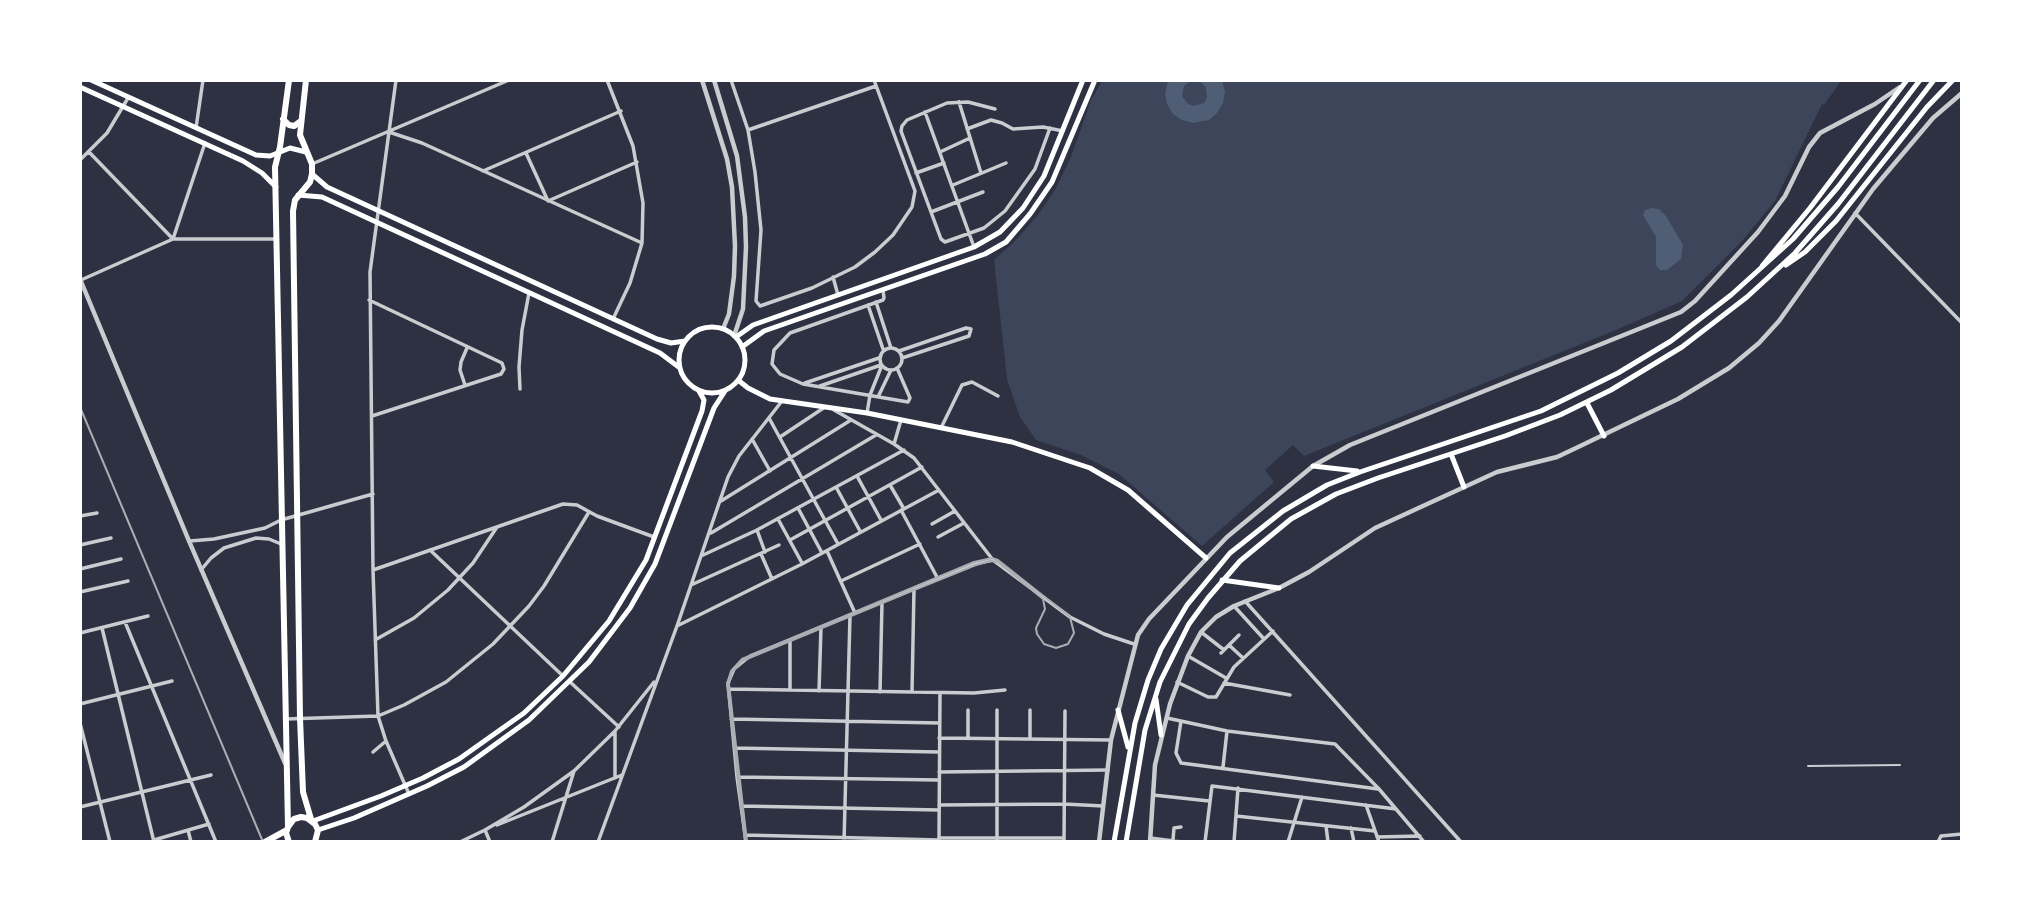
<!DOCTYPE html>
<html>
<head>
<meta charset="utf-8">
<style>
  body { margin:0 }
  #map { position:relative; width:2042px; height:922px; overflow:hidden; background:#2d3142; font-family:"Roboto Condensed",sans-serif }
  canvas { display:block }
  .frame { position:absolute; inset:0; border:82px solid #fff; pointer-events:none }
</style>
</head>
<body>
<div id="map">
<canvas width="2042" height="922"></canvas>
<div class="frame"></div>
</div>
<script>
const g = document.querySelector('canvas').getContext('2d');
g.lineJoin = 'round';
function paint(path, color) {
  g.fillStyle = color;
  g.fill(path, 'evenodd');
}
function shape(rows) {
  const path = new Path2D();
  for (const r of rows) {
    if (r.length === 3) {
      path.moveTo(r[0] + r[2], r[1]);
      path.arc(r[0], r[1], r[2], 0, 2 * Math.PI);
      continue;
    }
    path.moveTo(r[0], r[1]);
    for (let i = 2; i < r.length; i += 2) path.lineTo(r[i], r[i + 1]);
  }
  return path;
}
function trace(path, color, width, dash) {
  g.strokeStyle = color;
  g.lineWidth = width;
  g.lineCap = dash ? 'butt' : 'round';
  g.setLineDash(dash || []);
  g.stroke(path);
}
paint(shape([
  [1102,81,1841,81,1824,105,1822,104,1775,201,1742,241,1682,301,1616,330,1304,456,1293,445,1265,470,1274,482,1202,546,1119,474,1081,455,1036,440,1020,417,1007,379,994,260,1014,242,1038,215,1055,190,1071,157,1091,100]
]), '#3c4559');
paint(shape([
  [1168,81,1191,81,1184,86,1182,96,1188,104,1194,106,1204,103,1207,97,1206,87,1199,81,1222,81,1225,92,1223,103,1217,113,1209,120,1193,123,1182,120,1173,114,1167,104,1165,94],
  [1652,208,1659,209,1666,216,1683,245,1681,259,1667,270,1660,270,1656,265,1656,237,1643,215,1645,210]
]), '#4f5d75');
trace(shape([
  [1808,766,1900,765]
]), '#caccd0', 2);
trace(shape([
  [396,80,370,272,373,570,378,716,386,741,409,794],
  [607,80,633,146,643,203,642,243,630,283,613,319],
  [731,80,748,130,755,172,761,230,756,301,760,306,812,288,855,267,875,252,893,235,912,207,915,191,874,80],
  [959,102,981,173],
  [995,109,968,102,947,103,907,120,902,126,901,131,941,239,945,242,984,228,1005,211,1035,169,1050,128],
  [925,112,974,247],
  [196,128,203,80],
  [967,129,991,120,1002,123,1013,129,1043,127,1063,131],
  [748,130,876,86],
  [389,132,422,143,642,243],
  [89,152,173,239,205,143],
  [940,152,970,138],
  [526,153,548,201,637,162],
  [80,160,107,133,128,98],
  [312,164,509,80],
  [483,171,621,111],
  [916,173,944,163],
  [953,185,1006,163],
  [931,212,983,192],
  [1855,213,1962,323],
  [833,277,838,295],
  [81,280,173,239,277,239],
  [883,290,884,298,883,300,790,333,774,350,772,364,780,374,803,384,908,402,910,398,897,368],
  [369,300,502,363,504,369,501,374,372,416],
  [876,302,891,348],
  [868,305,883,349],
  [891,359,11],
  [899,351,966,328,971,329,969,336,902,358],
  [805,383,879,358],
  [465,385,460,370,461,362,467,348],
  [820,386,881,365],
  [520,389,519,367,522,330,529,293],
  [878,397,891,370],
  [834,410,894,444,914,458,993,560],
  [867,413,870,395,882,365],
  [769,418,838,544],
  [941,428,962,385,972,382,998,396],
  [780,437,825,407],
  [752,439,770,471],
  [894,444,901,420],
  [857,476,881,520],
  [890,485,904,509],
  [836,487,860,531],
  [721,501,851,420],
  [798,508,822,553],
  [901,510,938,579],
  [80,516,97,513],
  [778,519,802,563],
  [932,524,955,511],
  [757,530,765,552],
  [711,533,876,435],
  [938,537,964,523],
  [790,540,922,467],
  [190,541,214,539,265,528,281,520,373,494],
  [80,545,111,538],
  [430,550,563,676],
  [827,551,855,613],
  [761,554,772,579],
  [701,556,757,530,904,450],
  [80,569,121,559],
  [201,570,211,558,224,548,256,538,269,539,281,544],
  [373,570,563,504,577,505,597,516,654,537],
  [841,581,920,544],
  [691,585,779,545],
  [80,592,128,581],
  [1245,601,1461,842],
  [1234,606,1264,639],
  [125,622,216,842],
  [677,626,802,564,939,490],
  [102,628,154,842],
  [1201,632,1224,650],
  [80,633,148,616],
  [375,640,414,618,448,590,473,563,497,527],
  [1229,645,1243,658],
  [1221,653,1239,635],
  [1188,656,1226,678],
  [569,681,619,727],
  [1177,682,1208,697,1216,697,1234,667,1273,631],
  [1224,683,1290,695],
  [729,689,974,693,1005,690],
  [790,690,790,640],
  [819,691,821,627],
  [880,692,882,603],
  [912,692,914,589],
  [80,704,172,681],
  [1167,718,1227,731,1335,744,1379,789,1424,842],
  [286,719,378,716,404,705,446,682,493,644,529,606,544,586,589,512],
  [731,719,940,723],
  [1181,721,1176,753,1181,763,1378,789],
  [80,723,110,842],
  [939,738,1111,740],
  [968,738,968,710],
  [1030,739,1030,710],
  [734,748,939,752],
  [373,752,386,741],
  [1223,767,1227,731],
  [939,772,1108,770],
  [737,777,939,780],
  [615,778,615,731],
  [1153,795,1209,801],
  [939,805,1064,804,1103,806],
  [1366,805,1379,842],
  [742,806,939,810],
  [80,807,211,775],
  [1236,816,1375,831],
  [497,825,622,775],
  [1326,826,1328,842],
  [1351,828,1354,842],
  [188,830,191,842],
  [745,835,939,840],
  [1377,837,1420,836],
  [939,838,1064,838],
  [1150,838,1182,842],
  [939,839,940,693],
  [154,840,209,824],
  [1173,840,1174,828,1181,827],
  [460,842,487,829],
  [490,842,485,830,524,807,574,771,615,731,654,682],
  [552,842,574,771],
  [598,842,677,626,728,477,739,456,782,401],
  [746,842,737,777,728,683,734,669,750,656,975,564,993,560,1070,617,1104,634,1134,644],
  [844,842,850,616],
  [997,842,997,710],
  [1064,842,1065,711],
  [1205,842,1212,786,1396,809],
  [1234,842,1238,788],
  [1288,842,1302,797],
  [1938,842,1941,836,1962,834]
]), '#caccd0', 3.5);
trace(shape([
  [702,80,727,159,732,187,735,246,734,276,729,314,723,329],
  [714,80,737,156,745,217,746,247,743,309,734,336],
  [80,279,189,541,285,763],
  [1099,842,1111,740,1138,635,1149,619,1227,537,1313,466,1350,445,1681,312,1695,301,1758,232,1785,196,1809,147,1820,133,1875,104,1900,87],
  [1150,842,1155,765,1170,704,1188,656,1201,632,1216,617,1234,606,1279,588,1309,572,1375,528,1497,472,1557,457,1574,449,1678,399,1729,368,1759,343,1779,321,1873,189,1933,118,1962,93]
]), '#caccd0', 4.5);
trace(shape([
  [91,80,256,155,270,156,290,148,306,152],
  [80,87,243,161,262,173,276,187],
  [312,174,327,187,657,339,671,343,685,341],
  [298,195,322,197,660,353,680,368],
  [1786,265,1805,252,1836,221,1927,107,1953,80],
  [1762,266,1810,208,1907,80],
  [712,360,33],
  [736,337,753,325,974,247,1000,232,1023,208,1044,176,1083,80],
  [742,347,764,331,985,254,1006,242,1030,214,1052,182,1095,80],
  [738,380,748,388,770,399,867,413,1012,442,1090,468,1128,490,1206,558],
  [1587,403,1604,436],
  [1451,454,1464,487],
  [1313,466,1357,471],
  [1222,580,1279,588],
  [1156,699,1161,735],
  [1118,710,1128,747],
  [313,821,381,796,423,778,459,759,524,713,563,676,609,621,646,560,702,411,704,400,699,391],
  [318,830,354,818,427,786,464,767,529,720,589,662,630,608,655,564,714,408,725,391],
  [1114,842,1135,723,1148,680,1161,649,1187,605,1230,553,1283,511,1327,485,1360,472,1541,411,1618,373,1671,341,1731,295,1793,239,1838,187,1920,80],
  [1126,842,1145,730,1160,682,1189,624,1208,598,1240,561,1291,519,1336,494,1378,478,1505,436,1560,415,1611,390,1682,347,1747,297,1795,253,1838,204,1934,80]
]), '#fff', 5);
trace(shape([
  [306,80,300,135,312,164,312,174,310,182,295,200,293,211,300,718,303,792,311,819],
  [283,119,289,125,294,126,301,121],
  [288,827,275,167,280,147,289,80],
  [265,842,287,830],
  [289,842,286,833,288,827,294,819,301,817,307,818,315,824,318,830,315,842]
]), '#fff', 6);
trace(shape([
  [745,842,727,684,731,671,742,659,974,562,992,558,998,560,1070,617,1074,633,1068,644,1056,648,1044,644,1037,634,1036,628,1045,609,1043,599,998,562,990,561,976,565,914,590,742,661,732,672,729,684,747,842]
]), '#abadb3', 2);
trace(shape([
  [80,407,263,842]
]), '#abadb3', 2);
</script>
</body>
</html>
